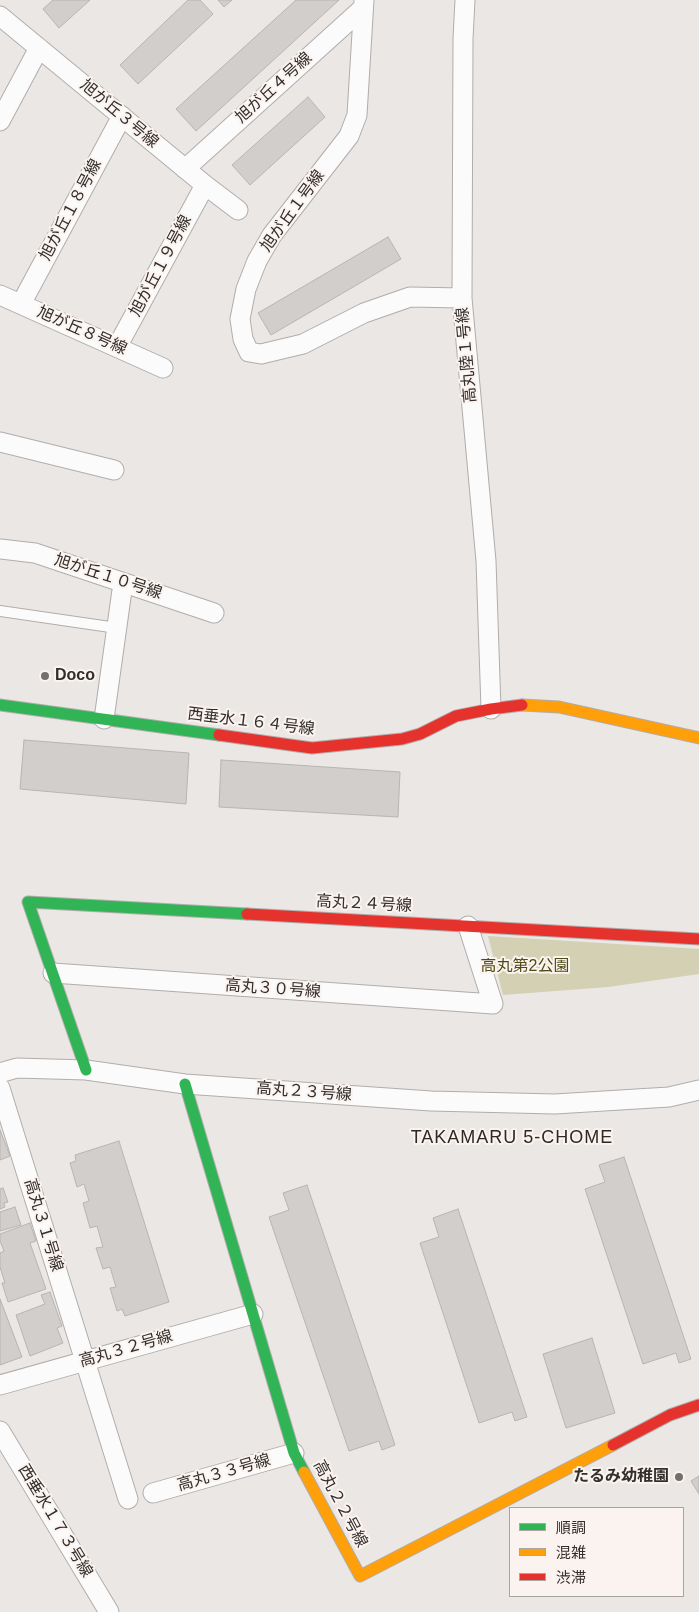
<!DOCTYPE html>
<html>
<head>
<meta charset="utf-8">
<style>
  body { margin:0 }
  #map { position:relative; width:699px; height:1612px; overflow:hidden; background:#ebe7e5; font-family:Helvetica,"Noto Sans JP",sans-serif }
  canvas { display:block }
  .legend { position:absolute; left:509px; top:1507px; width:175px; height:90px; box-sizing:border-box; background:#fbf3ef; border:1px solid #aaa4a1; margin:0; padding:6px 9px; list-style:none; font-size:15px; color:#312e2c }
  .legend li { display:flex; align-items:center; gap:10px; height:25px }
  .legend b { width:25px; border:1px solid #aaa4a1 }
</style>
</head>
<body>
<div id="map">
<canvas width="699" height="1612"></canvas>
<ul class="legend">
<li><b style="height:6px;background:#30b455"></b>順調</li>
<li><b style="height:6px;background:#ff9f0a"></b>混雑</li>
<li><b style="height:6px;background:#e5322d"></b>渋滞</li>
</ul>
</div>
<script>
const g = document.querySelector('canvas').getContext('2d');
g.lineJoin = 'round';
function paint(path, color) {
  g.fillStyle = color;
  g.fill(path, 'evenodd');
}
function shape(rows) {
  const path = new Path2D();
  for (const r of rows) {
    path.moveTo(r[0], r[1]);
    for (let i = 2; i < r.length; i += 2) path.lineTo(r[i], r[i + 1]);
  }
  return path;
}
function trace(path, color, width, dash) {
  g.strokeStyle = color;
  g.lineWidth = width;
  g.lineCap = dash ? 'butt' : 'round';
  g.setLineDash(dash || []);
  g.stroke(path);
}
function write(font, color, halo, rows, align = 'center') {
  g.font = font + ' Helvetica,"Noto Sans JP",sans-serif';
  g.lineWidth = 4;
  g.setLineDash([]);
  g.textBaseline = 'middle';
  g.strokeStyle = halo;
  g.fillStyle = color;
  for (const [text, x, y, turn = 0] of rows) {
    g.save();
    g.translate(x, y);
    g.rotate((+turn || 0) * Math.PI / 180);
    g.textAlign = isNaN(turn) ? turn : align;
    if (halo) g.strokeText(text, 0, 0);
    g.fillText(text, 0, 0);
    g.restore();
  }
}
paint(shape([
  [488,936,699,949,699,974,608,987,503,995]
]), '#d4d0b3');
const building = shape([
  [53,0,90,0,59,28,43,9,53,0],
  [188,0,200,0,213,14,138,84,120,65,188,0],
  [218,0,232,0,224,7,218,0],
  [296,0,339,0,196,131,176,109,296,0],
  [308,97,325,117,250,185,232,165,308,97],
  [388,237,401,259,271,335,258,313,388,237],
  [24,740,189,753,186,804,20,789,24,740],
  [221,760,400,772,398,817,219,807,221,760],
  [0,1130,10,1156,0,1160,0,1130],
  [119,1141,169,1302,125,1316,122,1309,117,1311,110,1288,116,1287,110,1267,103,1269,96,1248,103,1247,97,1226,90,1228,83,1203,89,1201,84,1184,77,1187,70,1163,76,1161,75,1155,119,1141],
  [624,1157,691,1359,679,1363,676,1353,643,1364,585,1189,605,1182,599,1165,624,1157],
  [307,1185,395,1445,382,1450,379,1441,349,1451,269,1217,289,1210,283,1193,307,1185],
  [3,1188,8,1202,4,1203,5,1207,0,1209,0,1189,3,1188],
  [15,1207,21,1225,0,1231,0,1212,15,1207],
  [458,1209,527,1417,515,1421,512,1412,479,1423,420,1243,439,1237,433,1218,458,1209],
  [30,1223,36,1241,30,1243,46,1289,8,1302,2,1283,5,1283,0,1267,0,1253,4,1251,0,1241,0,1234,30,1223],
  [50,1292,62,1326,57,1328,63,1343,30,1356,16,1315,45,1304,41,1295,50,1292],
  [0,1299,22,1357,0,1365,0,1299],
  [592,1338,615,1413,566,1428,543,1354,592,1338],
  [699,1476,699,1494,691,1481,699,1476]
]);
paint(building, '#d1cecc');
trace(building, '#b7b4b2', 1);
const lane = shape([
  [0,611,117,628]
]);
const street = shape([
  [364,0,357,115,349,136,272,235,257,261,246,289,240,319,243,339,249,352,261,354,303,344,364,313,410,297,462,298],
  [465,0,463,39,462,298,486,561,491,709],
  [0,16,205,185,238,210],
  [0,121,39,48],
  [185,169,363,8],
  [0,295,163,368],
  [21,304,122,116],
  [117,347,205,185],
  [0,442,114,470],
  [0,549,35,553,214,613],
  [104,719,123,583],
  [53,973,493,1004,468,926],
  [0,1073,17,1068,86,1070,185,1084,431,1101,555,1104,669,1097,699,1090],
  [0,1088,128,1499],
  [0,1385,253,1314],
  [0,1431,109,1612],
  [153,1493,294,1453]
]);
const fast = shape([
  [0,705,219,735],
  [86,1070,28,902,247,914],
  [185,1084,294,1453,304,1472]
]);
const slow = shape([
  [522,705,559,707,699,738],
  [304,1472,360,1576,613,1445]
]);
const jam = shape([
  [219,735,312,748,402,739,420,734,456,716,491,709,522,705],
  [247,914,699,939],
  [613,1445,670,1415,699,1405]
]);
trace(lane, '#b0adab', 12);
trace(street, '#b0adab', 21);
trace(fast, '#b0adab', 13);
trace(slow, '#b0adab', 13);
trace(jam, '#b0adab', 13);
trace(lane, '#fcfbfb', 10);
trace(street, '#fcfbfb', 19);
trace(fast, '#30b455', 11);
trace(slow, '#ff9f0a', 11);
trace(jam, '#e5322d', 11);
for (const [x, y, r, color] of [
  [45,676,5,"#726f6d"],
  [679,1477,5,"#726f6d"]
]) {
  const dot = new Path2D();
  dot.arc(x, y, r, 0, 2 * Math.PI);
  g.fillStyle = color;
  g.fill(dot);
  trace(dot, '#fbf3ef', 2);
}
write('16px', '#312e2c', '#fbf3ef', [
  ["旭が丘４号線",274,88,-42],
  ["旭が丘３号線",119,114,40],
  ["旭が丘１８号線",71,210,-62],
  ["旭が丘１号線",293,211,-54],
  ["旭が丘１９号線",161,266,-62],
  ["旭が丘８号線",82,331,24],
  ["高丸陸１号線",467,355,-95],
  ["旭が丘１０号線",108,577,18],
  ["西垂水１６４号線",251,722,7],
  ["高丸２４号線",364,904,3],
  ["高丸３０号線",273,989,4],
  ["高丸２３号線",304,1092,4],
  ["高丸３１号線",43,1225,73],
  ["高丸３２号線",126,1349,-16],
  ["高丸３３号線",224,1473,-16],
  ["高丸２２号線",340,1504,62],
  ["西垂水１７３号線",55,1521,59]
]);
write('bold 16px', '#312e2c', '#fbf3ef', [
  ["Doco",55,676],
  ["たるみ幼稚園",669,1477,"right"]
], 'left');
write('16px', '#504a14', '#fbf3ef', [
  ["高丸第2公園",525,967]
]);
g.letterSpacing = '1px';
write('18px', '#2e2925', '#fbf3ef', [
  ["TAKAMARU 5-CHOME",512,1138]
]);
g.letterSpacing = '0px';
</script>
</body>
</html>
